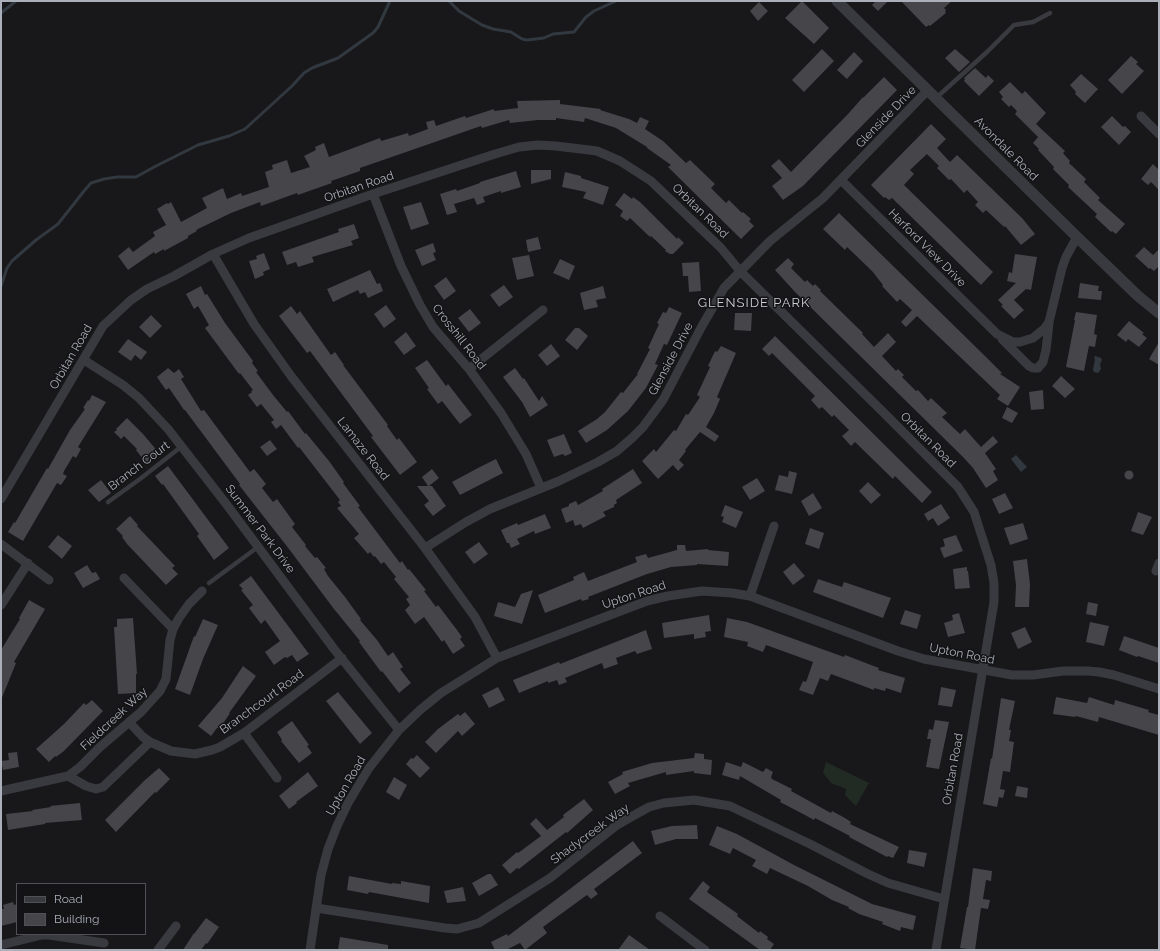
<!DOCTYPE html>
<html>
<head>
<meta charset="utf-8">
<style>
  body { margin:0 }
  #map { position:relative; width:1160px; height:951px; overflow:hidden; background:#18181a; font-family:Raleway,sans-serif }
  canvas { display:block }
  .frame { position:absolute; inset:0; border:2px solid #abafb9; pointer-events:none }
  .legend { position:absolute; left:16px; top:883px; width:130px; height:52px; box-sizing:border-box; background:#131315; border:1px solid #505157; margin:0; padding:5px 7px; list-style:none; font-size:12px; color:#abafb9 }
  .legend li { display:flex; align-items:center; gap:8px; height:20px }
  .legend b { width:20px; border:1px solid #505157 }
</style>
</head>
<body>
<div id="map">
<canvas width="1160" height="951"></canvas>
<div class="frame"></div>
<ul class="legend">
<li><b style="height:5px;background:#393a3f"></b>Road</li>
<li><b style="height:11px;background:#45454a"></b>Building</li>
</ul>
</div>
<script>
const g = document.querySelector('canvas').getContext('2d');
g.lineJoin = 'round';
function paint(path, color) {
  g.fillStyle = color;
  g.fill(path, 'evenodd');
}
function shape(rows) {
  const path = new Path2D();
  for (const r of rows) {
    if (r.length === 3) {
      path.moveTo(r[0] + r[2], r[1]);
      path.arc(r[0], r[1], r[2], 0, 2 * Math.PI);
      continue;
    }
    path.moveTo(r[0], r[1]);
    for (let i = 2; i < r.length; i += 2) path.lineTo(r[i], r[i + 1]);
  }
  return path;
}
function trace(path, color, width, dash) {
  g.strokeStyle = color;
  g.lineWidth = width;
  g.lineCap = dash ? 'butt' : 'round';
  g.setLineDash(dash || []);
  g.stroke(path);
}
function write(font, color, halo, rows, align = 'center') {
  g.font = font + ' Raleway,sans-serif';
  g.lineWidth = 3;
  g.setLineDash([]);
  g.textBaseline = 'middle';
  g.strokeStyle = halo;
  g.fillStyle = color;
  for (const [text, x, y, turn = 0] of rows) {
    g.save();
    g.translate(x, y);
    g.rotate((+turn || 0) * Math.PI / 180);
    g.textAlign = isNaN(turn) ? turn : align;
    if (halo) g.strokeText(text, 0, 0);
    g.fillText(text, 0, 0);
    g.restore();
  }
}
paint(shape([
  [826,762,869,783,856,806,845,795,846,789,831,783,823,773]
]), '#222a24');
paint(shape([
  [1095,356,1101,358,1102,360,1100,364,1101,369,1098,373,1094,372,1093,370,1095,359,1094,357],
  [1016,455,1027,467,1021,472,1011,459]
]), '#31383f');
trace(shape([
  [449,1,459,11,482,25,493,29,511,32,522,39,527,40,544,38,553,34,574,32,586,17,594,11,616,1],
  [1,13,16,1],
  [1,286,7,268,12,261,36,240,58,224,84,191,91,183,104,179,117,177,136,177,156,166,198,145,229,136,245,129,292,86,304,73,312,68,338,58,373,33,378,27,390,1]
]), '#31383f', 3);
paint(shape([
  [802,1,829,28,814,44,785,18],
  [876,1,888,1,878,11,872,5],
  [901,1,952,1,944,8,946,10,945,12,946,13,930,26,929,25,926,27],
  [759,2,768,11,758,21,750,11],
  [822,49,834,61,804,92,792,80],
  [955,49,970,62,959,72,945,58],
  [854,52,863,61,847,79,837,70],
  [1131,56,1138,62,1136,64,1144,71,1122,94,1108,80],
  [975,68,986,78,988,75,994,81,979,96,964,81,965,79,964,78],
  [1081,74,1098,89,1085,103,1075,94,1076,92,1070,85],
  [884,77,897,90,803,186,783,200,772,186,782,178,771,166,779,159,791,172,848,114,863,97,863,98],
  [1010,82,1022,94,1025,91,1046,113,1036,124,1065,151,1063,153,1070,161,1069,163,1086,179,1084,182,1100,198,1098,200,1125,224,1116,234,1112,231,1111,232,1095,217,1097,214,1068,187,1069,185,1053,169,1054,167,1038,150,1039,149,1033,143,1038,137,1015,114,1017,111,1011,105,1009,107,1001,99,1003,97,999,92],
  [560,100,560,104,601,109,600,110,629,119,637,123,640,117,649,121,645,129,663,141,686,163,690,160,715,184,711,188,726,203,729,200,742,213,743,212,751,219,749,221,754,226,741,239,668,167,671,165,647,148,647,147,616,128,585,118,584,122,556,118,556,120,538,120,510,123,509,120,482,128,481,126,360,168,360,171,331,181,332,183,312,190,298,195,297,193,261,206,260,202,231,213,196,230,197,231,188,236,188,238,164,251,164,249,155,254,154,252,128,270,118,256,129,247,133,252,155,236,153,232,166,225,157,209,167,203,168,204,171,202,181,222,207,208,202,198,223,188,227,199,241,193,242,196,269,187,265,172,273,169,272,165,287,160,291,173,310,167,304,156,316,150,315,147,324,143,329,157,380,138,381,141,408,133,409,136,428,129,426,122,434,120,436,126,465,116,466,118,494,109,494,111,518,108,517,101],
  [1112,116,1123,127,1125,126,1131,132,1119,145,1101,127],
  [931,124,946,139,937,148,950,162,957,155,1022,218,1035,234,1021,245,1005,226,1004,227,986,210,983,213,975,205,978,202,967,190,964,193,951,179,949,180,937,168,939,166,927,154,910,170,914,174,904,185,993,272,981,285,892,198,889,200,885,197,884,198,871,185],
  [1153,164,1159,170,1159,190,1151,182,1148,185,1141,179],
  [531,170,551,170,551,179,531,184],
  [516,171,521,187,501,193,501,191,483,197,485,202,477,205,474,198,454,204,457,212,447,215,440,194,456,189,457,191,480,183,480,182],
  [565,172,581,176,581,178,609,187,603,205,583,198,586,192,562,187],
  [624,193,632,199,633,197,640,202,677,239,678,237,684,243,673,254,670,254,665,251,666,250,651,236,650,237,630,218,627,221,620,216,623,211,615,205],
  [421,202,429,224,411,230,403,207],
  [839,213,985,356,1002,373,1000,374,1020,387,1008,406,997,399,1000,395,917,316,906,327,901,322,912,310,900,299,897,302,882,286,883,285,872,271,847,247,845,250,823,229],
  [354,224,359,238,351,241,353,245,312,257,314,262,298,267,296,262,287,265,282,252,339,232,338,229],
  [538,237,541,249,528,252,526,240],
  [433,243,436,252,433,253,436,260,422,266,415,250],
  [1144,247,1153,255,1159,249,1159,266,1154,271,1150,268,1149,269,1135,256],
  [264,253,270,269,263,272,264,275,255,279,249,261,257,259,256,256],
  [1015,254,1037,257,1031,290,1026,289,1014,300,1024,310,1014,319,1001,306,1003,305,998,300,1016,283,1007,281,1009,272,1012,273],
  [529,255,534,276,517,280,512,258],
  [788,258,794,264,791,268,805,282,807,280,813,286,815,284,821,290,820,291,863,333,862,334,874,347,888,333,896,342,882,356,896,371,898,369,904,375,902,377,916,391,918,390,928,401,931,398,947,413,942,417,960,434,965,429,981,447,993,436,998,442,985,453,996,469,993,471,998,480,986,488,973,468,963,457,795,292,775,270],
  [560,259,575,266,569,280,553,273],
  [699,262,701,291,689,292,688,276,683,276,682,263],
  [370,270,377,284,380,283,383,291,368,298,365,292,360,294,358,290,333,302,327,289],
  [446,277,456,291,444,300,434,286],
  [1080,283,1099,286,1098,291,1102,291,1101,300,1078,298],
  [504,285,513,297,499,307,490,295],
  [201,286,205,295,207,294,225,323,253,361,252,363,258,371,256,372,273,395,287,412,288,411,305,434,306,433,329,461,344,482,343,483,360,506,358,507,400,563,402,561,408,570,409,569,426,590,424,591,436,607,438,605,457,630,462,637,460,639,465,646,453,654,444,640,442,642,424,617,415,624,405,610,410,605,406,599,409,597,394,579,396,577,384,562,381,564,375,556,374,557,370,552,368,554,354,538,359,534,337,508,341,506,338,502,340,500,299,447,298,448,281,425,276,429,271,422,274,420,261,404,257,407,248,395,252,392,251,391,253,390,240,373,239,374,205,328,209,325,198,306,194,309,186,294],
  [603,286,606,298,596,300,598,307,584,310,580,293],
  [386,305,396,319,384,328,374,314],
  [291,306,297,314,300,311,331,355,335,352,344,365,343,365,388,425,387,426,397,440,399,438,417,462,400,475,371,437,373,436,310,351,307,353,279,316],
  [669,307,682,313,667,345,664,344,655,364,658,365,646,388,628,411,607,430,586,443,578,431,597,419,605,412,621,392,623,393,638,374,637,374,650,349,648,348,659,324,657,323,663,312,666,313],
  [470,309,481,323,469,332,458,318],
  [1076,312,1097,315,1094,334,1097,335,1095,347,1089,346,1084,371,1066,367,1075,320,1074,320],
  [735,313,752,313,751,331,734,330],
  [151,315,162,326,150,338,139,327],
  [1129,321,1144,333,1142,334,1147,338,1139,347,1128,339,1126,342,1117,335],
  [575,328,579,328,588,336,577,350,565,340],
  [406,332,416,346,404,355,394,342],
  [775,336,932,492,922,503,895,476,893,479,855,442,851,446,842,436,849,430,834,415,832,417,822,407,819,409,811,400,815,396,772,353,769,356,762,349],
  [128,339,147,352,141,360,135,355,131,361,118,352],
  [1159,342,1159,365,1149,359],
  [551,344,560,356,547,366,538,355],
  [721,346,736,353,717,397,720,399,714,413,706,427,719,436,715,442,700,432,685,450,686,451,679,460,684,465,678,471,673,465,658,479,642,461,654,449,656,452,674,430,676,431,686,414,688,415,700,397,697,395,710,367,708,366,715,351,717,352],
  [427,360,446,386,448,384,472,415,460,424,442,401,438,404,427,389,429,388,415,368],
  [168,368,174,373,179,369,184,377,181,379,201,411,204,410,250,472,254,469,266,484,262,488,273,502,277,499,295,524,292,527,306,545,305,546,315,558,317,557,326,568,324,569,328,576,345,597,361,619,360,620,377,640,388,656,393,652,403,667,400,669,411,683,399,693,382,671,381,672,359,642,360,641,334,609,289,549,239,485,240,484,185,410,184,410,169,388,166,390,161,383,157,377],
  [515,368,523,379,524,378,539,401,542,396,548,405,530,417,522,402,503,377],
  [1061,376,1075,389,1065,398,1052,386],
  [1043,390,1044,409,1031,410,1029,392],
  [92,395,106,402,78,447,81,449,76,458,73,456,64,471,63,474,67,476,61,485,57,483,23,541,8,532,14,522,15,523,47,468,48,469,70,430,85,409,83,408,88,400,89,401],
  [1007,407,1018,413,1012,423,1002,418],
  [127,418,143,434,159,453,146,463,136,450,137,449,124,436,121,439,114,432,117,430,116,429],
  [564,434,572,453,565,456,563,454,554,457,547,440],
  [270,440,277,449,267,456,260,447],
  [496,459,503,473,460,495,452,482,478,468],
  [168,466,229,548,214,560,197,536,199,534,163,484,162,485,155,476],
  [432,469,439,478,429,486,432,486,446,506,433,516,424,505,429,501,417,486,428,486,422,477],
  [633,469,642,483,616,500,617,503,614,505,614,507,603,512,606,516,583,528,581,524,575,526,573,520,566,523,561,509,569,506,569,504,576,501,578,505,603,491,602,489],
  [1129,475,4.5],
  [789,471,797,473,792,494,775,490,779,475,788,477],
  [757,478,765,491,750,500,742,487],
  [101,480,111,493,99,502,88,490],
  [868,482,881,495,871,504,859,491],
  [813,493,822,508,809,516,801,501],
  [1005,493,1013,508,999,514,992,499],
  [941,504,950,518,938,526,933,518,928,521,924,514],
  [725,505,743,512,736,528,722,522,724,517,721,516],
  [1138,512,1152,517,1143,535,1131,531],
  [545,514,551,528,535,534,534,531,517,539,520,544,511,548,509,543,507,543,501,530,517,523,518,525],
  [130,516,138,525,137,526,175,566,172,568,178,574,166,585,127,544,122,537,123,536,116,529],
  [1023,523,1028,539,1010,545,1004,528],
  [810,528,824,533,819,549,805,544],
  [58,535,72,546,62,559,48,547],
  [956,535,963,551,944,558,940,548,945,546,943,539],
  [479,542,488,554,474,564,465,552],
  [677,545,685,545,686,551,708,549,708,550,729,552,728,566,697,564,697,565,671,567,647,574,588,597,589,599,582,601,581,599,545,613,538,595,574,580,573,577,584,572,588,581,637,562,635,557,646,554,648,558,677,550],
  [1027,559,1030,584,1029,607,1015,607,1016,585,1013,561],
  [794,563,805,576,793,585,783,572],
  [87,565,92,573,96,572,100,579,83,588,74,573],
  [967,567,967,571,968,571,970,588,955,589,953,569],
  [251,576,309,654,297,662,292,655,287,658,285,657,274,665,265,652,280,641,265,620,261,624,249,608,253,605,241,590,243,589,239,585],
  [818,579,842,587,844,582,891,598,883,618,813,592],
  [533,590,522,624,494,616,498,602,515,607,521,594],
  [29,600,45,609,14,662,16,663,1,700,1,650,20,619,19,618],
  [1088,602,1098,604,1096,616,1086,614],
  [905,610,921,615,917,629,900,624],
  [959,613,965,633,948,637,944,623,953,620,952,615],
  [709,615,711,631,705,632,706,637,694,639,694,634,664,638,662,623],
  [133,618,137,674,136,674,136,693,118,694,114,627,117,627,117,619],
  [727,618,747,622,844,657,845,655,871,665,879,668,878,670,905,678,901,693,886,688,885,691,874,688,874,690,831,674,828,681,820,678,813,695,799,690,803,681,806,682,813,662,766,645,763,652,747,646,748,642,724,637],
  [203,619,218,625,203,659,190,695,175,689,194,636,195,637],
  [1090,622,1109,626,1104,646,1086,642],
  [1025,627,1032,642,1018,649,1011,633],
  [646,630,652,649,637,654,635,651,616,658,618,664,604,669,602,663,565,678,567,682,559,685,557,680,548,683,548,681,519,693,513,680,559,662,560,664],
  [1124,636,1159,648,1159,663,1138,656,1137,657,1119,650],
  [243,666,256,676,229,713,230,713,224,722,218,728,217,728,211,736,198,726,222,698],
  [498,687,505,700,489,708,482,695],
  [941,687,956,690,952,707,938,705],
  [338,692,372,733,360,744,326,701],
  [1056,697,1087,703,1089,697,1114,705,1115,700,1149,710,1148,712,1159,715,1159,735,1099,717,1098,722,1076,716,1075,717,1053,714],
  [1001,698,1015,701,1009,730,1011,730,1009,741,1014,742,1010,772,1003,771,1000,789,1005,790,1003,798,999,797,997,807,983,804,991,758,992,759],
  [92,700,103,711,64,751,56,757,55,756,49,762,36,749,64,724,84,703,86,705],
  [465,712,475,724,462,736,458,731,436,753,425,742,438,729,458,714,460,716],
  [935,720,949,722,939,769,926,767,931,739,927,739,929,729,933,730],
  [292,721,309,745,307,746,312,753,299,763,281,741,282,740,277,732],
  [17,752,19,767,3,770,1,761,9,760,8,753],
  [695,753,704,754,704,759,712,760,711,775,694,773,694,771,666,775,666,772,628,783,630,786,615,794,608,782,623,774,622,772,652,763,694,758],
  [417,755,430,768,420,778,406,764,411,758,413,759],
  [726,762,741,767,743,762,763,772,766,768,773,772,771,777,772,779,792,789,791,791,831,813,832,811,845,818,851,822,850,824,899,847,893,858,888,856,887,857,849,837,850,836,815,818,814,820,805,815,780,802,781,800,740,776,739,780,722,775],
  [159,768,170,779,156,793,155,792,116,832,105,820,145,780],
  [308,772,318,786,296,802,297,803,289,809,279,796],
  [394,777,407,785,399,800,386,792],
  [1017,786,1028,788,1027,798,1015,796],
  [584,799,593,810,567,833,566,832,519,869,517,868,510,874,502,865,517,852,518,853,541,836,530,824,536,818,547,830,564,817,563,815],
  [80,803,82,820,45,823,45,824,8,830,6,814,33,811,32,810,51,807,50,806],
  [697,825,698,839,676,839,655,845,651,831,672,826],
  [717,826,737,834,794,865,872,904,916,916,913,930,901,927,900,931,882,924,883,922,859,914,848,908,849,907,832,900,808,886,770,868,767,874,752,866,756,860,733,848,730,854,709,845],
  [633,841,642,853,594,889,598,894,591,899,587,895,543,927,547,933,525,950,520,943,506,950,495,950,491,942,507,934,508,936],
  [909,850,927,853,924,867,907,863],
  [973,868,992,871,991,881,986,880,983,899,990,900,988,909,981,908,975,950,960,948,967,907,968,907],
  [488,874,491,874,498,885,479,896,472,883],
  [349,876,392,884,392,883,401,884,401,881,430,886,429,903,369,892,368,894,347,890],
  [703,881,710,887,707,892,738,914,737,916,759,933,760,931,768,937,767,939,774,944,770,950,760,950,689,899],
  [463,887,466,901,447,903,444,891],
  [13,902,14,905,17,904,17,922,1,926,1,909,4,909,3,905],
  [206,918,219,927,207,944,206,943,201,950,183,950,194,933,194,934],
  [629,935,650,950,618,950],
  [340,937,388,945,388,950,338,950]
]), '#45454a');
trace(shape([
  [936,98,987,52,1014,25,1033,22,1050,13],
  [108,502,140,479,182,446],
  [209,583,258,547]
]), '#393a3f', 4.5);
trace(shape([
  [1141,116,1159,134],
  [841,180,997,334,1013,342,1020,342,1033,338,1044,329,1049,322,1062,268,1066,257,1077,237],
  [373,194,401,266,420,305,433,327,469,369,501,413,526,454,541,488],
  [213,254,254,324,291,376,425,548,475,617,497,658],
  [1002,339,1029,366,1033,368,1038,368,1043,362,1046,350,1049,323],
  [84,360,123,385,139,398,168,429,227,505,334,649,399,730],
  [469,369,543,310],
  [1,499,103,326,131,300,147,289,174,276,213,254,249,238,373,194,495,154,519,147,538,145,556,146,597,151,620,161,651,181,721,248,740,271,884,413,958,487,974,512,991,565,994,583,994,602,936,950],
  [1,544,49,580],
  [425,548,466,522,490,509,559,481,598,462,617,451,632,438,643,427,663,400,702,326,724,288,770,241,823,198,928,90],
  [1156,571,1159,563],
  [124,578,173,629],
  [750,596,774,526],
  [1,605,28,563],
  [129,722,143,737,150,742,171,751,195,754,212,750,220,747,244,733,342,658],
  [244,733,277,778],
  [68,776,86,786,96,789,103,787,150,742],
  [1,791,68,776,80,767,100,747,141,712,160,691,166,679,170,640,173,629,179,618,189,604,202,591],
  [316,908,445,928,457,929,479,923,550,878,617,825,631,817,649,807,664,803,694,800,730,806,810,844,868,874,888,883,944,899],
  [660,916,705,950],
  [1,945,42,935,49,935,104,943],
  [158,950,176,926],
  [310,950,321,875,328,849,337,826,348,803,369,768,399,730,420,710,441,693,497,658,647,601,668,596,702,591,732,593,750,596,898,651,924,659,1012,675,1033,675,1063,671,1088,671,1099,672,1114,675,1159,689]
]), '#393a3f', 9);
trace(shape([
  [837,1,1077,237,1138,296,1159,313]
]), '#393a3f', 11);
write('12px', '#abafb9', '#131315', [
  ["Glenside Drive",886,117,-46],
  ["Avondale Road",1006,149,45],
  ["Orbitan Road",359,187,-19],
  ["Orbitan Road",700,211,44],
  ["Harford View Drive",927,248,45],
  ["Crosshill Road",459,337,52],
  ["Orbitan Road",71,357,-60],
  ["Glenside Drive",671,359,-62],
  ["Orbitan Road",928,440,45],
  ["Lamaze Road",363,449,52],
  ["Branch Court",139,466,-37],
  ["Summer Park Drive",260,529,53],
  ["Upton Road",634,595,-18],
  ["Upton Road",962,654,11],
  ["Branchcourt Road",262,702,-36],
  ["Fieldcreek Way",114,719,-43],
  ["Orbitan Road",953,769,-80],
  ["Upton Road",346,786,-60],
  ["Shadycreek Way",590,834,-36]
]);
g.letterSpacing = '1px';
write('13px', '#ccced5', '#131315', [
  ["GLENSIDE PARK",754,303]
]);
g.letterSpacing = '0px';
</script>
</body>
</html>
